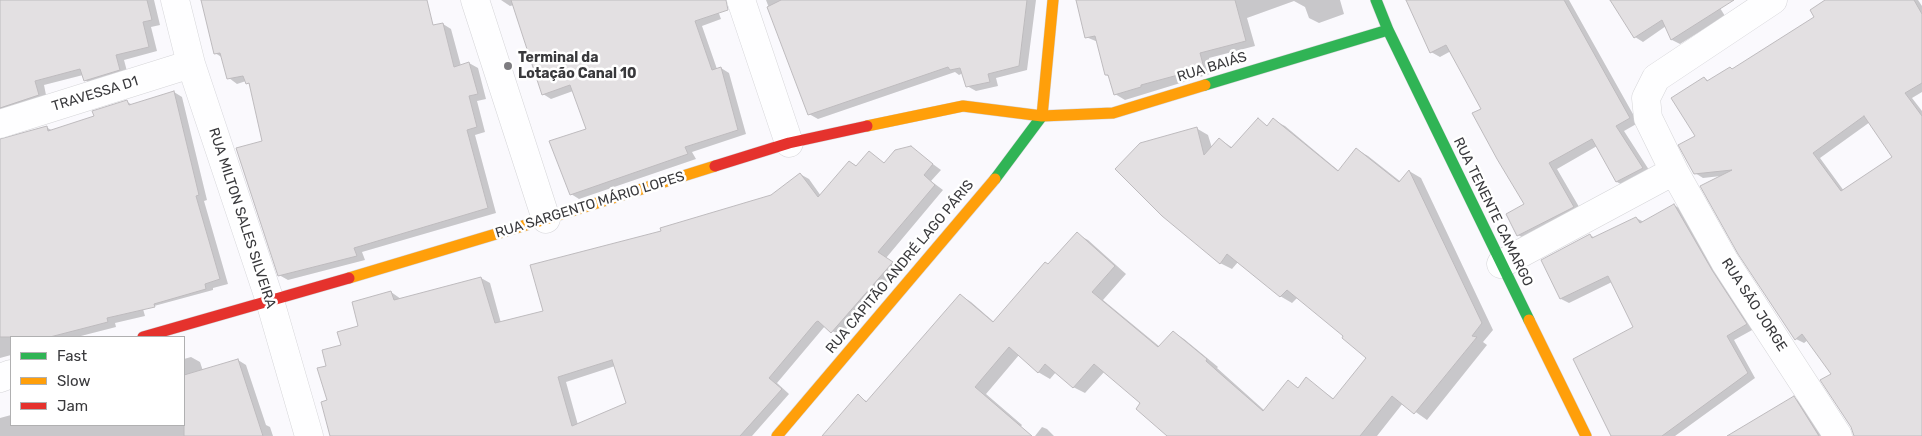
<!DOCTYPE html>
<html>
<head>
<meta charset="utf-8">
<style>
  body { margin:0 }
  #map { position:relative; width:1922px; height:436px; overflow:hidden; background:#faf9fd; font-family:Rubik,sans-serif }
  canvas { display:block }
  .legend { position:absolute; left:10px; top:336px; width:175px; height:90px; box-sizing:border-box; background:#fff; border:1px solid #b0b0b1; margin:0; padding:6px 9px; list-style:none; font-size:15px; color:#39393c }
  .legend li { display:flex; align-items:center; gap:10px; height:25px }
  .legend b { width:25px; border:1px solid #b0b0b1 }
</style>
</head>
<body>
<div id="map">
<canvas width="1922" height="436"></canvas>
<ul class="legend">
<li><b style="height:6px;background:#30b455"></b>Fast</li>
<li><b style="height:6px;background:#ff9f0a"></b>Slow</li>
<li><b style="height:6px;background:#e5322d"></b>Jam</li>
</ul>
</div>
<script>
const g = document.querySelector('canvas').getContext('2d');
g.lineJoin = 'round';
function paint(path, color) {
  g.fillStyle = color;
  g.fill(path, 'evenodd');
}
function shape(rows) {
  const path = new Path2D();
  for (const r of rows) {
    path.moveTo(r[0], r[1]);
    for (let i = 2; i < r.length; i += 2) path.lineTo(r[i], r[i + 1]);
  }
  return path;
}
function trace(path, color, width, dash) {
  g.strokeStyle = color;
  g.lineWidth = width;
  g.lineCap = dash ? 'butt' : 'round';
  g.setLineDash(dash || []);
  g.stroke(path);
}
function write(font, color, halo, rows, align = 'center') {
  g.font = font + ' Rubik,sans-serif';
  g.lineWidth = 5;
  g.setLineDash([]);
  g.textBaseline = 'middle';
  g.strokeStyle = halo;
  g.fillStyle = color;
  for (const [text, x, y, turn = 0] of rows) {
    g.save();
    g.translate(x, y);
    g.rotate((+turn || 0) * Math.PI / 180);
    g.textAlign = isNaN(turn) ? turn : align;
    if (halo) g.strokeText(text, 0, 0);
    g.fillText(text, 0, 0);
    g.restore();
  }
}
paint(shape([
  [0,0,154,0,160,25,151,27,157,51,124,60,128,75,94,86,85,80,83,75,44,85,47,100,0,116],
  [201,0,413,0,432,25,435,26,443,24,451,29,461,66,469,63,478,68,486,99,477,101,485,132,475,135,496,213,362,252,365,260,288,280,279,275,263,142,251,86,246,81,237,84,229,78,223,58,215,53],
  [501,0,714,0,721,19,702,26,717,69,721,68,729,73,746,134,692,152,696,159,579,199,571,194,588,129,573,91,551,99,543,94,514,5,510,6],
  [766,0,1036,0,1027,70,996,78,998,86,976,91,967,86,963,73,959,75,955,72,818,119,809,114],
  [1084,0,1340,0,1344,14,1319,23,1309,18,1305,7,1294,1,1247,18,1255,46,1209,58,1213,73,1125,100,1115,94,1110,77,1106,75,1098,42,1086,37],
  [1407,0,1569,0,1638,123,1624,131,1651,173,1626,187,1617,182,1597,146,1557,169,1582,212,1527,240,1518,235,1526,204,1483,109,1451,51,1440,57,1431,52],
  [1612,0,1715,0,1725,16,1680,44,1672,40,1666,26,1643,42,1635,37],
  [1827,0,1918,0,1922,6,1922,92,1912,98,1922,111,1922,436,1855,436,1832,374,1808,340,1804,343,1796,339,1721,176,1703,178,1695,173,1697,136,1704,78,1709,81,1733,70,1816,17],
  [1870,122,1893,157,1844,191,1820,158],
  [174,92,182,97,207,200,204,201,228,284,213,288,213,290,143,309,145,316,115,323,116,327,77,337,11,337,11,355,0,358,0,140,46,127,53,131,95,117,127,102,133,105],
  [1258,120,1268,126,1273,120,1285,126,1339,171,1356,149,1368,156,1401,182,1409,171,1421,178,1493,330,1483,342,1487,345,1427,420,1403,403,1377,436,1169,436,1142,403,1105,371,1085,393,1073,387,1056,372,1050,379,1038,372,1019,355,986,394,1022,425,1013,436,824,436,858,396,868,402,960,295,971,302,994,322,1077,234,1088,240,1126,274,1103,300,1160,347,1173,332,1184,339,1218,367,1217,368,1265,411,1289,382,1299,388,1306,379,1334,399,1368,358,1345,336,1298,297,1292,303,1280,296,1238,262,1232,269,1220,263,1196,128,1208,135,1212,148,1219,139,1233,148],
  [911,148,941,170,931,181,943,190,886,258,900,268,840,336,825,326,777,383,789,394,752,436,332,436,327,367,343,346,391,292,401,299,481,278,490,283,501,323,545,312,662,231,772,196,800,174,809,179,821,196,850,162,857,166,869,153,885,164],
  [615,366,627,403,578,425,566,382],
  [1674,205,1682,210,1754,329,1734,340,1755,378,1675,436,1632,436,1635,327,1612,282,1569,303,1561,299,1590,235,1595,238,1636,218,1644,222],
  [191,357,200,362,203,371,238,360,246,365,266,425,270,427,273,436,0,436,0,418,11,415,11,425,184,425,184,359],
  [1794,398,1802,403,1824,436,1730,436],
  [1042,427,1047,429,1054,436,1035,436]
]), '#0003');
const building = shape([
  [0,0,147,0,152,20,143,22,149,47,116,55,120,70,84,81,80,69,35,81,39,95,0,108,0,0],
  [201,0,427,0,433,25,443,23,454,67,469,62,478,94,469,96,477,127,467,130,488,208,354,248,357,256,278,276,236,148,262,141,249,83,246,84,243,76,227,79,220,53,214,54,201,0],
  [511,0,726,0,728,10,695,21,712,70,721,67,738,130,685,147,688,154,570,195,549,141,586,129,570,85,542,95,511,0],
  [781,0,1027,0,1019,66,988,74,990,82,966,87,960,68,950,70,948,67,808,115,767,7,781,0],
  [1076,0,1235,0,1246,41,1200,53,1204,68,1141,85,1141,87,1114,95,1108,75,1105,75,1095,36,1085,38,1076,0],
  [1406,0,1564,0,1630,118,1616,126,1643,168,1616,182,1592,139,1549,163,1574,207,1517,236,1506,214,1524,204,1497,159,1472,113,1481,109,1446,45,1430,53,1406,0],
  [1610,0,1734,0,1671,40,1662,20,1634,38,1610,0],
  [1825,0,1914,0,1922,14,1922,83,1905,93,1922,116,1922,436,1854,436,1851,427,1820,380,1831,374,1802,334,1795,340,1738,254,1700,186,1732,170,1694,174,1678,145,1695,136,1671,98,1704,77,1707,81,1730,67,1732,69,1814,17,1810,10,1825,0],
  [1864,116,1892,157,1841,191,1813,153,1864,116],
  [174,91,199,195,196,196,220,279,205,284,206,289,154,304,155,307,107,318,108,322,50,337,0,337,0,139,47,126,48,131,94,116,92,111,127,100,129,105,174,91],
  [1258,118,1267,126,1273,118,1338,171,1356,148,1399,182,1409,170,1482,323,1472,336,1477,337,1414,414,1392,396,1360,436,1167,436,1136,409,1140,403,1094,364,1073,388,1045,364,1038,373,1009,347,975,387,1032,436,822,436,858,394,866,402,960,294,993,322,1045,262,1048,264,1077,232,1115,266,1092,292,1158,347,1173,331,1207,359,1206,361,1224,377,1263,411,1288,380,1298,388,1306,377,1333,399,1366,358,1342,338,1343,336,1287,290,1280,297,1227,254,1220,264,1162,216,1115,169,1140,143,1197,127,1204,155,1219,138,1231,148,1258,118],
  [911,146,933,164,924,175,935,185,878,252,893,262,831,333,818,321,816,322,769,378,782,389,740,436,330,436,321,402,327,400,317,368,326,366,322,350,341,345,337,332,358,326,352,302,391,291,394,300,481,277,495,323,543,311,530,265,661,231,660,228,771,195,800,173,818,197,849,161,856,166,869,151,884,163,895,150,911,146],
  [612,360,626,403,572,426,558,377,612,360],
  [1674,204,1712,270,1747,324,1727,336,1748,373,1662,436,1611,436,1573,359,1633,327,1608,276,1560,299,1541,260,1590,234,1592,238,1636,217,1640,223,1674,204],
  [238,359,263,436,184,436,184,375,238,359],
  [1794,396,1819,436,1727,436,1794,396]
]);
paint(building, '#e3e0e2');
trace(building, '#bebbbe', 1);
const street = shape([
  [175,0,191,64,270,301,309,436],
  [475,0,546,219],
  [741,0,789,143],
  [0,124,191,64],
  [1674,171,1725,262,1838,436],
  [1501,264,1674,171,1648,118,1646,98,1656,78,1773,0],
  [0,378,11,374]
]);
const fast = shape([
  [1376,0,1388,30,1529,320],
  [1205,85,1388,30],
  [995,179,1042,116]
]);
const slow = shape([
  [1042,116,1053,0],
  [867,126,963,106,1042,116,1113,113,1205,85],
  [349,278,546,219,715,166],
  [1529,320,1586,436],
  [777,436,995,179]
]);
const jam = shape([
  [715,166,789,143,867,126],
  [143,337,349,278]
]);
trace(street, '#d5d5d8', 29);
trace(fast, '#d5d5d8', 12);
trace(slow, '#d5d5d8', 12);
trace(jam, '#d5d5d8', 12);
trace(street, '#fefeff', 28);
trace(fast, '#30b455', 11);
trace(slow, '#ff9f0a', 11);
trace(jam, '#e5322d', 11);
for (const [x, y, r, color] of [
  [508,66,5,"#7d7c80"]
]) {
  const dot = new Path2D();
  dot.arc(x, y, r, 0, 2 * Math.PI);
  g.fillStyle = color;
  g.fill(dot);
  trace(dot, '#fff', 2);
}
write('bold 14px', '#39393c', '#fff', [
  ["Terminal da",518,58],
  ["Lotação Canal 10",518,74]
], 'left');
write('14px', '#39393c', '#fff', [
  ["RUA BAIÁS",1212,67,-17],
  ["TRAVESSA D1",95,94,-17],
  ["RUA SARGENTO MÁRIO LOPES",590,205,-17],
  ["RUA TENENTE CAMARGO",1493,212,64],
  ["RUA MILTON SALES SILVEIRA",242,218,72],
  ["RUA CAPITÃO ANDRÉ LAGO PÁRIS",900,267,-50],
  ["RUA SÃO JORGE",1754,305,57]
]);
</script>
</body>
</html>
